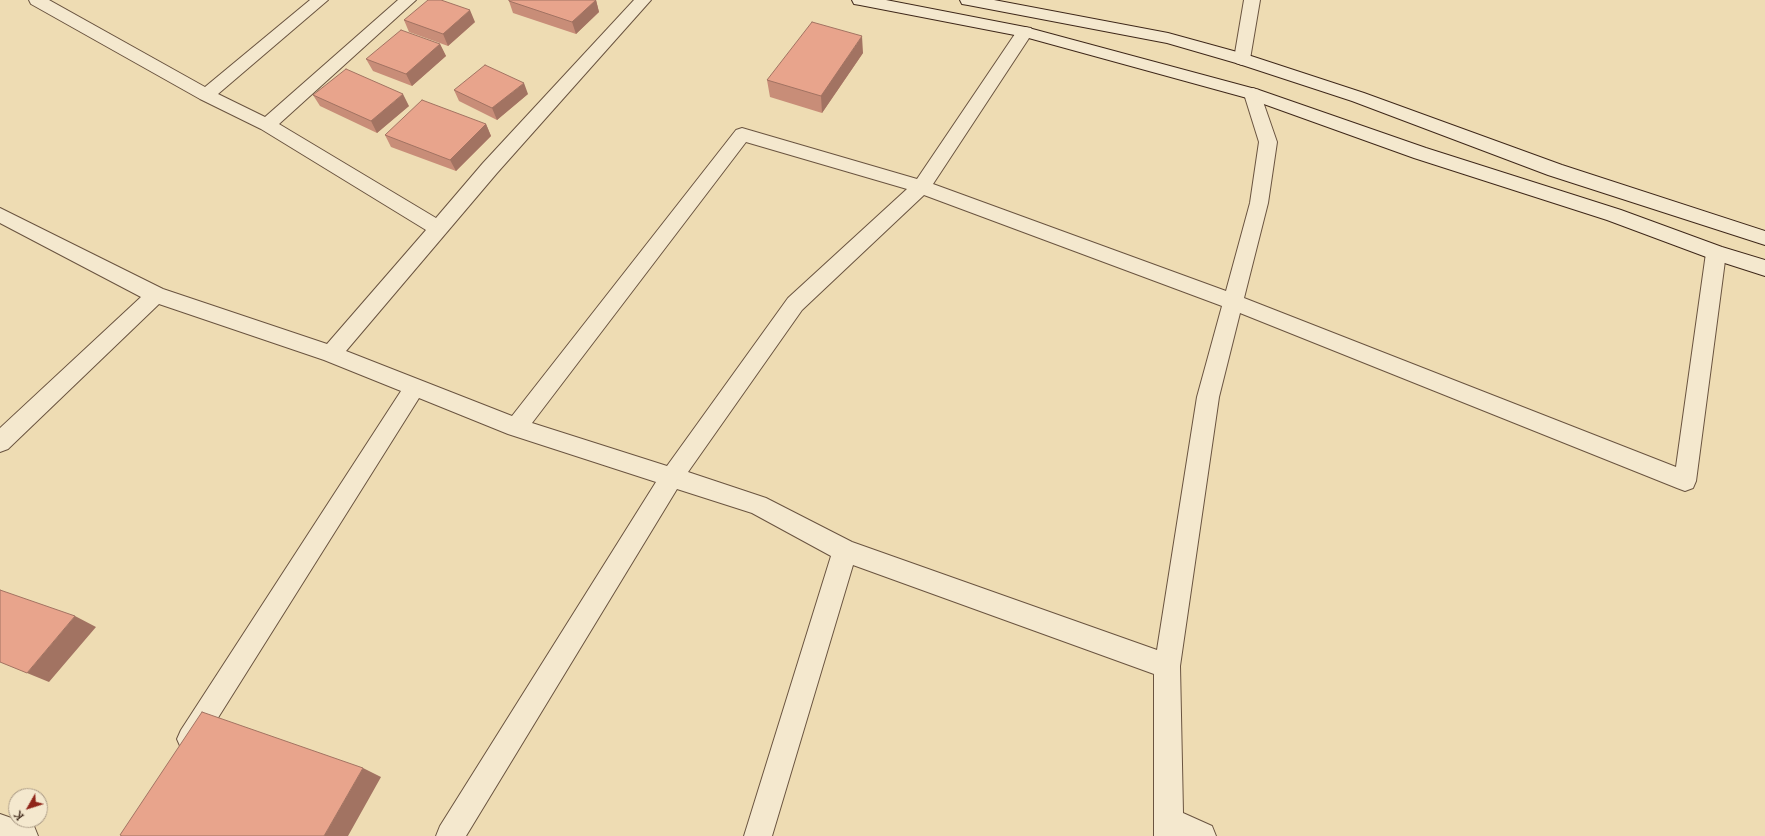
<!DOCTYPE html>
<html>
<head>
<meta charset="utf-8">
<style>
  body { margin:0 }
  #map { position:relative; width:1765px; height:836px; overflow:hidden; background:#eedcb3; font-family:"Sorts Mill Goudy",serif }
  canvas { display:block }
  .north { position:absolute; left:8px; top:788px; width:40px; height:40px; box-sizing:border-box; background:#f4e8ce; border:1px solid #ab9b86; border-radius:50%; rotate:231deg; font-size:11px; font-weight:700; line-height:16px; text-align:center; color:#3e2719 }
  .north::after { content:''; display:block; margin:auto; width:14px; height:18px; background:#8f2418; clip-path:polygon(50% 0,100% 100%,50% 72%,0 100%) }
</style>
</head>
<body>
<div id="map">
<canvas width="1765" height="836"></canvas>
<div class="north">K</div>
</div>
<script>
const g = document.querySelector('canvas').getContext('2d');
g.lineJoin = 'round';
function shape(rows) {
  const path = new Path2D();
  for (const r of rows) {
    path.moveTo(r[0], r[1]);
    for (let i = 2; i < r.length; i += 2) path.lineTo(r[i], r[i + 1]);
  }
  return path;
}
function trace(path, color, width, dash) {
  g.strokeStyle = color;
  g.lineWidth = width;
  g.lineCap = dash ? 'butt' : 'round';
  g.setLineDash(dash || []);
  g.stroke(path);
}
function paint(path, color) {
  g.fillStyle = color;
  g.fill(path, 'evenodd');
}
const street = shape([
  [29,0,49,0,205,87,310,0,328,0,218,94,265,117,398,0,416,0,279,124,436,218,483,163,634,0,651,0,497,173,346,351,512,416,736,130,742,128,917,179,1019,28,1025,27,1031,28,1033,32,933,184,1226,291,1250,203,1259,142,1244,94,1247,90,1253,88,1259,90,1277,142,1268,203,1244,298,1676,467,1706,253,1709,248,1716,246,1723,248,1726,253,1696,481,1693,488,1685,491,1677,488,1240,313,1219,397,1180,666,1183,813,1212,826,1216,836,1154,836,1154,674,853,565,772,836,744,836,831,556,752,513,677,489,466,836,436,836,440,826,656,482,508,434,419,398,199,748,190,752,181,748,177,739,181,730,401,391,324,360,159,304,8,449,0,452,0,428,141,297,0,223,0,208,163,289,327,344,426,230,261,129,200,99,31,4,29,0],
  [746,142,907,189,788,298,667,466,532,423,746,142],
  [924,195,1222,306,1197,397,1157,650,852,542,766,498,688,472,802,310,924,195],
  [1244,0,1260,0,1250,59,1248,63,1242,65,1236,63,1234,59,1244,0],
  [0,814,34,826,38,836,0,836,0,814]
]);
const secondary = shape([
  [852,0,886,0,1025,27,1259,90,1426,148,1621,210,1722,247,1765,260,1765,276,1709,258,1607,220,1414,158,1247,98,1025,37,860,5,854,4,852,0],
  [960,0,994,0,1168,33,1248,55,1364,93,1562,165,1765,231,1765,245,1548,175,1352,101,1236,63,1167,43,968,5,962,4,960,0]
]);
trace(street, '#6a5440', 2);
trace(secondary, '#3e2719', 2);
paint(street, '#f4e8ce');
paint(secondary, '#f4e8ce');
paint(shape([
  [509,0,596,0,599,12,576,34,513,13,509,1],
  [404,20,475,22,448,46,409,32],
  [440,44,446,56,412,86,373,71,366,59],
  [863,53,822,113,770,97,767,80],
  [454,90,528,94,497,120,459,101],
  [313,95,409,106,377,133,320,106],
  [486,124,491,136,456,171,391,147,385,135]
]), '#c88d78');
paint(shape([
  [596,0,599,12,576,34,572,22],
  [470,10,475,22,448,46,443,34],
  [862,36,863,53,822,113,821,96],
  [440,44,446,56,412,86,406,74],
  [524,83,528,94,497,120,492,108],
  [403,94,409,106,377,133,371,121],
  [486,124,491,136,456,171,450,160],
  [75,616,96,627,49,682,27,673],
  [363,768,381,777,348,836,324,836]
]), '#a27362');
const building = shape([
  [428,0,441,0,470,10,443,34,404,20,428,0],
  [509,0,596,0,572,22,509,1,509,0],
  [812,22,862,36,821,96,767,80,812,22],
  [401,30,440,44,406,74,366,59,401,30],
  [485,65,524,83,492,108,454,90,485,65],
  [346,69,403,94,371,121,313,95,346,69],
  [422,100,486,124,450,160,385,135,422,100],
  [0,590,75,616,27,673,0,662,0,590],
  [202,712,363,768,324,836,122,836,120,835,202,712]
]);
paint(building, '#e8a48c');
trace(building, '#a27362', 1);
</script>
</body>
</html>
